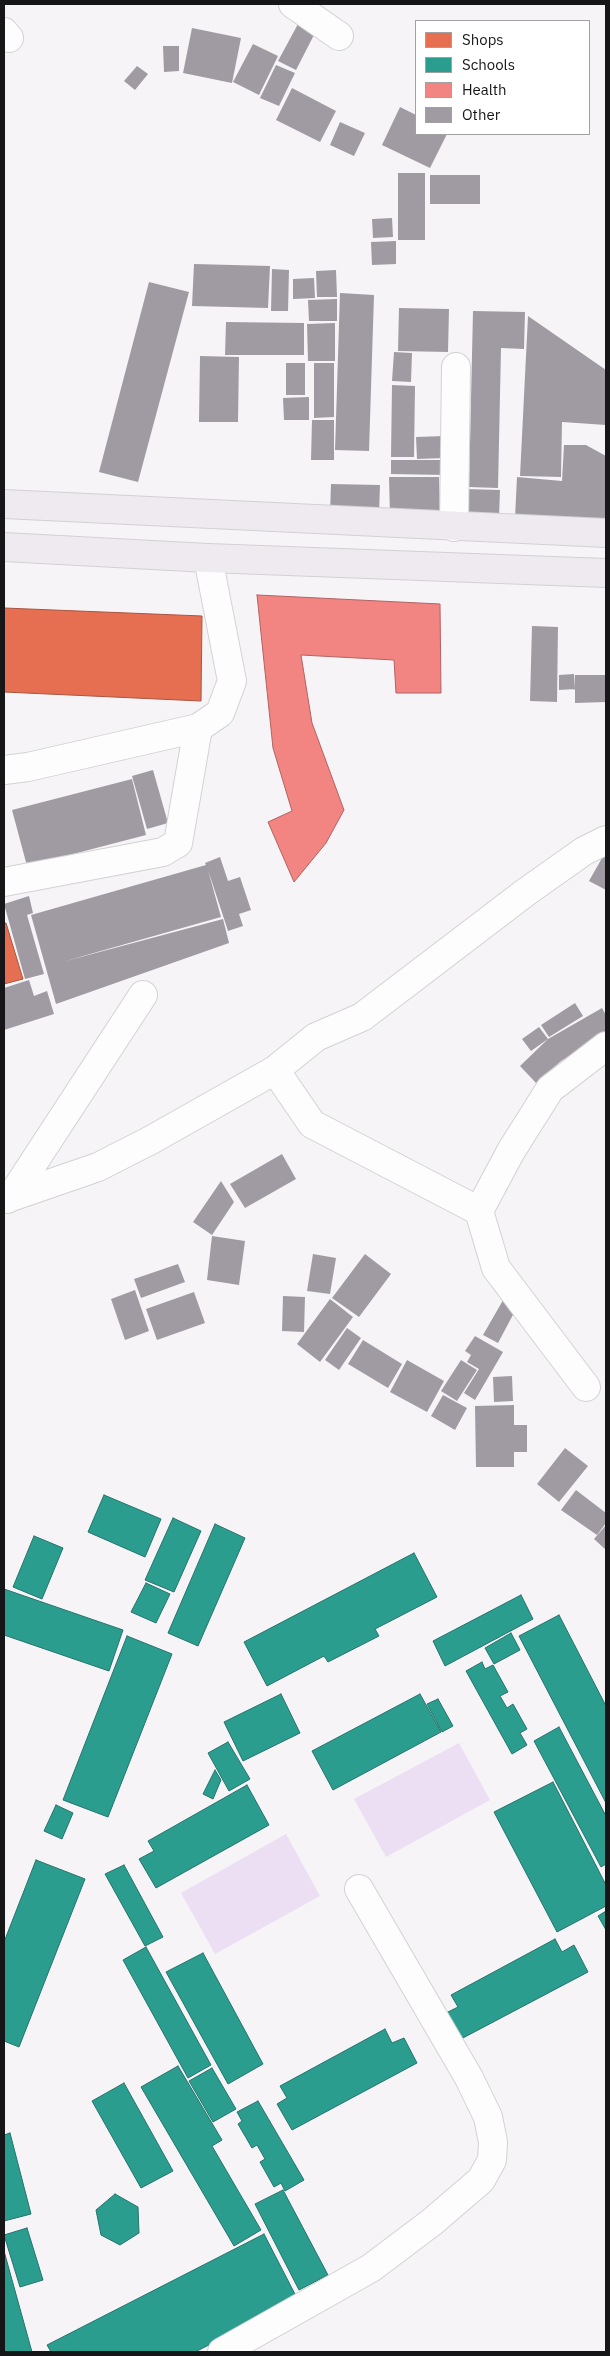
<!DOCTYPE html>
<html>
<head>
<meta charset="utf-8">
<style>
  body { margin:0 }
  #map { position:relative; width:610px; height:2356px; overflow:hidden; background:#f6f4f7; font-family:"IBM Plex Sans",sans-serif }
  canvas { display:block }
  .frame { position:absolute; inset:0; border:5px solid #161517; pointer-events:none }
  .legend { position:absolute; left:415px; top:20px; width:175px; height:115px; box-sizing:border-box; background:#fff; border:1px solid #a2a1a2; margin:0; padding:6px 9px; list-style:none; font-size:15px; color:#161517 }
  .legend li { display:flex; align-items:center; gap:10px; height:25px }
  .legend b { width:25px; border:1px solid #a2a1a2 }
</style>
</head>
<body>
<div id="map">
<canvas width="610" height="2356"></canvas>
<div class="frame"></div>
<ul class="legend">
<li><b style="height:14px;background:#e76f51"></b>Shops</li>
<li><b style="height:14px;background:#2a9d8f"></b>Schools</li>
<li><b style="height:14px;background:#f28482"></b>Health</li>
<li><b style="height:14px;background:#a09ba3"></b>Other</li>
</ul>
</div>
<script>
const g = document.querySelector('canvas').getContext('2d');
g.lineJoin = 'round';
function paint(path, color) {
  g.fillStyle = color;
  g.fill(path, 'evenodd');
}
function shape(rows) {
  const path = new Path2D();
  for (const r of rows) {
    path.moveTo(r[0], r[1]);
    for (let i = 2; i < r.length; i += 2) path.lineTo(r[i], r[i + 1]);
  }
  return path;
}
function trace(path, color, width, dash) {
  g.strokeStyle = color;
  g.lineWidth = width;
  g.lineCap = dash ? 'butt' : 'round';
  g.setLineDash(dash || []);
  g.stroke(path);
}
paint(shape([
  [459,1743,490,1800,386,1857,354,1799],
  [286,1834,320,1896,215,1954,181,1893]
]), '#ecdff4');
const shops = shape([
  [4,608,202,616,201,701,4,692,4,608],
  [4,923,6,923,23,979,4,984,4,923]
]);
paint(shops, '#e76f51');
trace(shops, '#a85440', 1);
const schools = shape([
  [104,1495,161,1519,145,1557,88,1532,104,1495],
  [173,1518,201,1531,174,1592,145,1580,173,1518],
  [215,1524,245,1538,198,1646,168,1633,215,1524],
  [34,1536,63,1548,42,1599,13,1587,34,1536],
  [414,1553,437,1597,375,1629,379,1636,328,1662,324,1656,267,1686,244,1642,414,1553],
  [146,1583,170,1594,156,1623,131,1612,146,1583],
  [4,1589,123,1630,109,1671,4,1635,4,1589],
  [521,1595,533,1619,445,1666,433,1641,521,1595],
  [559,1615,606,1706,606,1803,519,1636,559,1615],
  [511,1633,520,1650,494,1664,485,1648,511,1633],
  [127,1636,172,1654,108,1817,63,1800,127,1636],
  [482,1662,485,1669,493,1665,508,1692,500,1696,507,1708,513,1704,527,1729,520,1733,527,1745,512,1754,466,1671,482,1662],
  [281,1694,300,1733,243,1761,224,1722,281,1694],
  [420,1694,441,1732,333,1790,312,1751,420,1694],
  [438,1699,453,1726,442,1732,427,1704,438,1699],
  [559,1727,606,1816,606,1864,601,1867,534,1741,559,1727],
  [228,1742,250,1779,229,1791,208,1753,228,1742],
  [215,1770,221,1780,213,1799,203,1794,215,1770],
  [553,1782,606,1885,606,1906,557,1932,494,1812,553,1782],
  [247,1785,269,1825,156,1888,139,1859,154,1851,148,1841,247,1785],
  [56,1805,73,1813,62,1839,44,1831,56,1805],
  [36,1860,85,1879,19,2047,4,2041,4,1942,36,1860],
  [124,1865,163,1937,145,1946,105,1874,124,1865],
  [606,1911,606,1930,598,1916,606,1911],
  [555,1939,562,1952,574,1945,588,1972,461,2039,446,2013,458,2007,451,1995,555,1939],
  [146,1947,211,2065,188,2078,123,1960,146,1947],
  [203,1953,263,2064,228,2084,166,1972,203,1953],
  [385,2029,392,2043,404,2038,417,2063,292,2130,277,2104,287,2098,280,2086,385,2029],
  [178,2066,222,2140,212,2146,261,2230,234,2246,141,2087,178,2066],
  [212,2068,236,2109,213,2122,189,2081,212,2068],
  [124,2083,173,2171,141,2188,92,2101,124,2083],
  [258,2101,304,2180,285,2191,281,2183,274,2187,260,2162,265,2159,257,2145,252,2148,238,2124,242,2121,237,2112,258,2101],
  [10,2133,31,2214,4,2221,4,2135,10,2133],
  [283,2190,328,2275,299,2290,255,2204,283,2190],
  [115,2194,138,2207,139,2233,120,2245,101,2235,96,2210,115,2194],
  [27,2228,43,2280,20,2287,4,2235,27,2228],
  [264,2234,298,2300,195,2352,51,2352,47,2345,264,2234],
  [4,2251,32,2352,4,2352,4,2251]
]);
paint(schools, '#2a9d8f');
trace(schools, '#24746b', 1);
const health = shape([
  [257,595,440,604,441,693,396,693,394,660,301,655,312,723,344,810,326,843,294,882,268,822,292,811,273,748,257,595]
]);
paint(health, '#f28482');
trace(health, '#b06362', 1);
paint(shape([
  [298,24,315,33,296,70,278,61],
  [192,28,241,38,232,83,183,73],
  [253,44,278,56,259,95,233,82],
  [163,46,179,46,179,71,164,72],
  [276,65,295,73,279,106,260,98],
  [137,66,148,74,135,90,124,81],
  [292,88,336,111,320,142,276,120],
  [400,107,416,115,416,134,447,134,430,168,382,145],
  [340,122,365,133,354,156,330,145],
  [398,173,425,173,425,240,398,240],
  [430,175,480,175,480,204,430,204],
  [392,218,393,237,373,238,372,219],
  [396,241,396,264,372,265,371,242],
  [194,264,270,266,268,308,192,306],
  [272,269,289,270,288,311,271,311],
  [336,270,337,297,317,297,316,271],
  [314,278,315,298,293,299,293,279],
  [149,282,189,292,138,482,99,472],
  [340,293,374,295,369,451,335,450],
  [337,299,337,321,309,321,308,300],
  [399,308,449,309,448,352,398,351],
  [473,311,525,312,524,349,501,348,498,488,469,487],
  [528,316,606,370,606,425,562,422,561,477,520,476],
  [226,322,304,323,304,355,225,355],
  [335,323,335,361,308,361,307,324],
  [394,352,412,353,411,382,392,381],
  [200,356,239,357,238,422,199,422],
  [286,363,305,363,305,395,286,395],
  [314,363,334,363,334,417,314,418],
  [392,385,415,386,414,457,391,457],
  [309,397,309,420,284,420,283,398],
  [312,420,334,420,334,460,311,460],
  [444,436,445,458,417,459,416,437],
  [564,445,586,445,606,456,606,523,515,518,517,477,562,481],
  [391,460,446,460,445,475,391,474],
  [389,477,439,477,440,514,390,515],
  [331,484,380,485,379,514,330,514],
  [465,489,500,490,499,517,465,517],
  [532,626,558,627,557,702,530,701],
  [574,674,575,689,559,690,559,675],
  [575,675,606,675,606,702,575,703],
  [153,770,168,823,147,829,132,776],
  [132,779,146,835,27,866,12,810],
  [606,851,606,890,589,881],
  [220,857,228,881,240,877,251,910,239,914,243,926,228,931,208,870,221,917,62,962,223,919,229,943,56,1004,31,915,206,865,205,863],
  [29,896,33,913,27,915,44,974,25,979,4,904],
  [29,980,34,996,47,991,54,1014,4,1030,4,988],
  [575,1003,583,1016,549,1037,541,1025],
  [602,1008,606,1015,606,1035,561,1061,536,1083,520,1066,548,1039],
  [539,1027,548,1039,531,1051,522,1039],
  [282,1154,296,1179,245,1208,230,1184],
  [221,1181,234,1202,212,1235,193,1222],
  [212,1236,245,1241,239,1285,207,1280],
  [313,1254,336,1258,330,1294,307,1291],
  [365,1254,391,1274,359,1317,332,1298],
  [178,1264,185,1282,141,1298,134,1279],
  [135,1290,149,1331,125,1340,111,1299],
  [194,1292,205,1323,157,1340,146,1309],
  [506,1295,515,1311,498,1343,483,1335],
  [283,1296,305,1297,304,1332,282,1331],
  [330,1299,353,1317,320,1362,297,1344],
  [347,1328,361,1338,339,1370,325,1360],
  [475,1336,503,1352,475,1400,464,1393,479,1369,467,1362,471,1355,465,1351],
  [363,1340,402,1364,388,1388,348,1364],
  [407,1360,444,1381,427,1412,390,1392],
  [461,1360,477,1370,457,1401,441,1391],
  [512,1376,513,1401,494,1402,493,1377],
  [443,1395,467,1408,455,1430,431,1416],
  [514,1405,514,1425,527,1425,527,1452,514,1452,514,1467,476,1467,475,1406],
  [565,1448,588,1466,559,1502,537,1484],
  [576,1490,606,1513,606,1523,597,1535,561,1510],
  [606,1525,606,1550,594,1539]
]), '#a09ba3');
const minor = shape([
  [293,4,339,36],
  [4,32,9,38],
  [454,527,456,367],
  [4,770,28,767,198,728,220,713,232,681,208,558],
  [4,882,163,852,178,843,198,728],
  [275,1070,316,1037,362,1017,526,892,584,851,606,840],
  [11,1197,98,1167,151,1140,275,1070,312,1124,479,1211],
  [7,1199,11,1197,143,995],
  [586,1387,496,1268,479,1211,511,1151,550,1089,606,1046],
  [222,2352,371,2268,432,2222,481,2180,492,2160,493,2142,488,2117,469,2078,359,1889]
]);
const major = shape([
  [4,504,606,533],
  [4,547,208,558,606,573]
]);
trace(minor, '#d2d1d3', 30);
trace(major, '#d2d1d2', 30);
trace(minor, '#fefdfe', 28);
trace(major, '#eeeaf0', 28);
</script>
</body>
</html>
